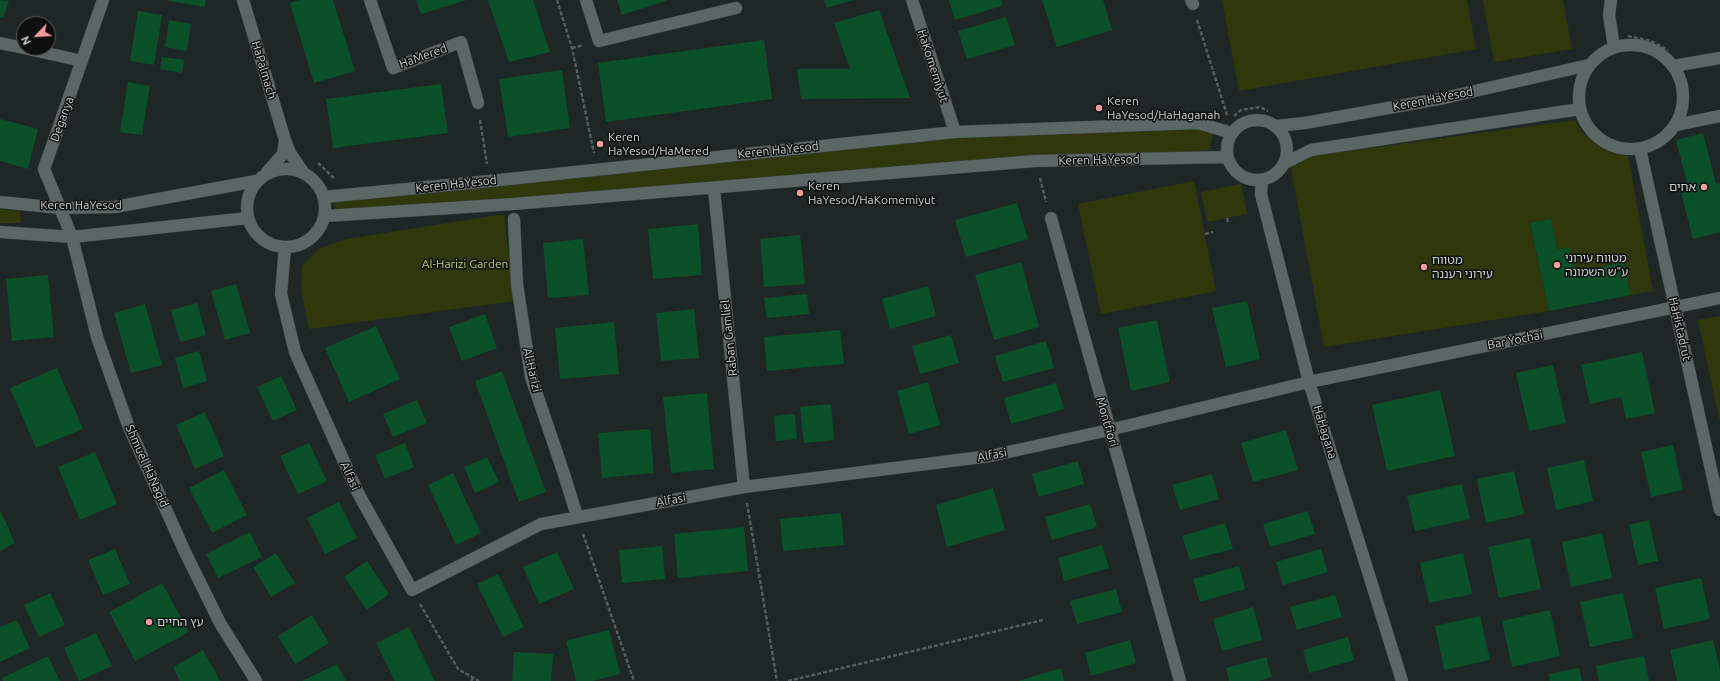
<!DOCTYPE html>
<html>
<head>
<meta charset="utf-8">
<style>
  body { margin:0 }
  #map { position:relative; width:1720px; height:681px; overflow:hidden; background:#1f2726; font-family:Ubuntu,sans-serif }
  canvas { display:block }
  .north { position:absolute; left:16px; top:16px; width:40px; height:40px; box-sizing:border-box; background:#0b0f0e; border:1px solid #595d5c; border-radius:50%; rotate:245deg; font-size:11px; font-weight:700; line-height:16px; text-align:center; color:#cdd3d2 }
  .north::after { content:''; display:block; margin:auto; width:14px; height:18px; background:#f59b9e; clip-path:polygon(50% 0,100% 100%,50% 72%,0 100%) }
</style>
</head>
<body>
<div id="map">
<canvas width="1720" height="681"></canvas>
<div class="north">N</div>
</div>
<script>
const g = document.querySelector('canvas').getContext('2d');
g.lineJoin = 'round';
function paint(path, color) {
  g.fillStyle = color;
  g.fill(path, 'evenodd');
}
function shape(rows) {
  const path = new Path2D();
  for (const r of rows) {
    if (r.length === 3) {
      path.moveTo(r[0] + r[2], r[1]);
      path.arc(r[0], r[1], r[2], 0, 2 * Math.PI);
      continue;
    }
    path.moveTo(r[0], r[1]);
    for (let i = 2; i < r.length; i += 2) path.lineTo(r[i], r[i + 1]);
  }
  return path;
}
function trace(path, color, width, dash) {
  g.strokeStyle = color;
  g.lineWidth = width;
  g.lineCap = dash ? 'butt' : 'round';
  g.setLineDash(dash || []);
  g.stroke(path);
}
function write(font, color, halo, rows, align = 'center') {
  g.font = font + ' Ubuntu,"Noto Sans Hebrew",sans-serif';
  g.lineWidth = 3;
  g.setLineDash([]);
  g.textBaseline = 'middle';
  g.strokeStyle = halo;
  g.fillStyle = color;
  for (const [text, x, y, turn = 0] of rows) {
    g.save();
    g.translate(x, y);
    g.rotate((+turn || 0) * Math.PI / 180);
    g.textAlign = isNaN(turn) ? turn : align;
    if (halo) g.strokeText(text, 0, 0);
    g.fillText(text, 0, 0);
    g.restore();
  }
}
paint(shape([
  [1222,0,1467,0,1476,49,1239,91],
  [1483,0,1563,0,1572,49,1494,62],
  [1575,120,1582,133,1601,146,1609,150,1628,156,1653,291,1630,295,1624,262,1576,272,1569,248,1557,249,1551,219,1530,224,1549,311,1324,347,1291,168,1312,156],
  [1194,128,1213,133,1210,150,916,168,336,212,334,202,952,137],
  [1194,181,1216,291,1101,314,1078,204],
  [1241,184,1247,214,1207,222,1201,192],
  [0,209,20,211,21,223,0,223],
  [504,214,514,301,309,329,301,290,302,266,320,248,347,239],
  [1720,316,1720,422,1698,320]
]), '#30370b');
paint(shape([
  [0,0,9,1,3,18,0,17],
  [169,0,206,0,205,7,169,1],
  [300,0,333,0,355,71,314,83,290,3],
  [416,0,467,0,421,14],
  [488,0,533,0,550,52,509,62],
  [617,0,668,0,622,15],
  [824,0,853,0,827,8],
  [949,0,1001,0,1002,6,955,20],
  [1042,0,1103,0,1112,30,1057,47],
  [879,10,910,98,801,99,797,69,850,69,834,23],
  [138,11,162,15,154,65,130,61],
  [1006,17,1015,45,967,59,958,31],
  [169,20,191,24,187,51,165,47],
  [764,40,772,99,606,122,598,63],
  [162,57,184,60,182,73,160,69],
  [562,70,570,128,508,137,499,79],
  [128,82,150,86,142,135,120,132],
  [441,84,448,133,333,148,326,99],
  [0,119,38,129,28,169,0,161],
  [1703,133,1716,184,1720,183,1720,232,1693,239,1681,192,1689,190,1676,140],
  [1017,203,1028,239,966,257,955,220],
  [1551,219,1557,249,1569,248,1576,272,1624,262,1630,295,1549,311,1530,223],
  [698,224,702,275,653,279,648,229],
  [800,235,805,284,764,287,760,239],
  [583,239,589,295,548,298,543,243],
  [1021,262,1039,327,994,340,975,275],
  [48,275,54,337,12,341,6,279],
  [236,284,250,333,225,340,211,291],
  [928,286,936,316,890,329,882,299],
  [807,294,809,314,767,318,764,298],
  [1247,301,1260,359,1226,367,1212,308],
  [197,303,206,335,180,342,171,310],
  [145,304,162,365,131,373,114,313],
  [694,309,699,358,661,361,656,313],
  [485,314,497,348,462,361,449,327],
  [1157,320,1170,382,1131,391,1118,328],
  [614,322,619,374,560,379,555,328],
  [376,326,400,379,349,402,325,348],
  [840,330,844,364,767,371,764,337],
  [951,335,959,363,920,374,912,346],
  [1046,341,1054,368,1003,382,995,356],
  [199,351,207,381,183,388,175,358],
  [1642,352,1655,413,1626,419,1621,397,1590,404,1581,365],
  [1553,365,1566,423,1529,431,1516,373],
  [57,368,83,429,36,448,10,388],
  [502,371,546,492,519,502,475,381],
  [281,376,297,410,273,421,257,387],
  [928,382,940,425,909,434,897,391],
  [1056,383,1064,409,1011,424,1004,398],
  [1440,390,1455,456,1387,471,1372,405],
  [707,393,714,469,671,473,663,397],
  [417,400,427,423,393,437,383,414],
  [831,404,834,440,804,443,800,407],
  [205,412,224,456,195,469,176,425],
  [795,414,797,439,776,441,774,416],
  [650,429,654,473,602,478,598,433],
  [1286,430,1298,470,1253,482,1241,443],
  [309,443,327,481,298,494,280,456],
  [405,443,414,467,385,479,375,455],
  [1673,445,1683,490,1651,497,1641,452],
  [95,452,117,504,80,520,58,467],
  [487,457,499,482,475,493,464,467],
  [1584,460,1593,501,1556,510,1547,468],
  [1078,461,1084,484,1039,497,1032,474],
  [224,470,247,515,212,533,189,488],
  [1514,471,1524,514,1486,523,1477,479],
  [453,473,481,533,456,545,428,485],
  [1212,474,1219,499,1180,510,1172,485],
  [1462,484,1470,519,1415,531,1407,496],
  [993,488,1005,530,947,547,936,505],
  [339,502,357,538,325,554,307,518],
  [1090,504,1097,527,1052,540,1045,517],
  [0,510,15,543,0,551],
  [1308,511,1315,534,1270,547,1263,524],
  [841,513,844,545,783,551,780,519],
  [1649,520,1658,561,1638,565,1629,525],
  [1225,523,1233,549,1190,560,1182,536],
  [744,527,748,571,678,578,674,534],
  [250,532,262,557,218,578,206,554],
  [1602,533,1612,578,1571,587,1562,542],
  [1530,538,1541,589,1499,598,1488,547],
  [1102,545,1109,568,1064,581,1058,558],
  [662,546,665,579,622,583,619,550],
  [115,549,130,584,103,595,88,560],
  [1321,549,1328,572,1283,585,1276,562],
  [557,552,574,589,539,604,523,567],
  [276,553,295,583,271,597,253,567],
  [1463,553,1472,594,1429,603,1420,563],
  [367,561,389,594,367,610,344,577],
  [1239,566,1245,589,1200,602,1193,579],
  [498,574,524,627,503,637,477,584],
  [1701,578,1710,619,1664,629,1655,588],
  [162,583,189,632,135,661,109,612],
  [1116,589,1122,612,1077,624,1070,601],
  [50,593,65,625,39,637,24,605],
  [1623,593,1633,638,1590,647,1580,602],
  [1335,595,1342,617,1297,630,1290,607],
  [1253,607,1262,640,1222,651,1213,619],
  [1550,610,1560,656,1512,667,1502,621],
  [312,615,329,643,295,664,278,636],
  [1480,616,1490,660,1444,670,1435,626],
  [17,620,30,648,0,662,0,627],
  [409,627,435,681,395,681,376,643],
  [609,630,620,674,593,681,576,681,566,641],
  [96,633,112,666,79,681,64,648],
  [1348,637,1354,660,1309,673,1303,650],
  [1130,640,1136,663,1091,676,1085,653],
  [1713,640,1720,670,1720,681,1677,681,1670,650],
  [203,650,220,681,180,681,173,667],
  [514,652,553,654,551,681,512,681],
  [48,656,60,681,3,681,2,678],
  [1644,656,1649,681,1599,681,1596,666],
  [1266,657,1272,677,1258,681,1229,681,1226,668],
  [337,664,346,681,302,681],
  [1061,668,1064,681,1018,681],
  [1579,668,1582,681,1550,681,1549,674]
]), '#0a5028');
const minor = shape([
  [103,0,44,169,72,237,97,337,128,425,185,552,220,623,256,681],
  [243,0,285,140,290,153,303,172],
  [370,0,393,68,461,42,478,103],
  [586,0,599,41,736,8],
  [912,0,955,132],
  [1191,0,1193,4],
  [1611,0,1609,15,1614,47],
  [0,43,24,48],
  [1631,97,52],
  [24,48,82,61],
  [1674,66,1720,58],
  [1257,150,30],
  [1676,125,1720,116],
  [1276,126,1305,123,1444,98,1589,65],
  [1640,149,1720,510],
  [1285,163,1311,150,1580,109],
  [286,208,39],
  [267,172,283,154,285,141],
  [1262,180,1261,194,1309,382,1402,681],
  [714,189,744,487],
  [324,197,490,181,955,132,1198,123,1232,133],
  [0,202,60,208,115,207,256,181],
  [325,216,513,204,1035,161,1228,157],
  [1051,218,1180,681],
  [514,219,517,284,531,377,564,474,577,516],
  [0,232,72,237,248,218],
  [285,247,281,294,295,352,358,493,412,590,541,524,744,487,990,456,1109,430,1309,382,1720,298]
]);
trace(minor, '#3b4342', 13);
trace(shape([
  [557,0,572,48,594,153],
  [1197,20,1227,115],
  [1628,36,1651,41,1668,50],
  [572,48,583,45],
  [1234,116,1241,110,1260,107,1268,111],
  [480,120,487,164],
  [318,163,335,179],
  [1040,178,1046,202],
  [1227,218,1228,223],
  [1205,234,1213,232],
  [747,503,777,681],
  [583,534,634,681],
  [420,604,458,669,479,681],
  [471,681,473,678],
  [788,681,1043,620]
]), '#555c5b', 2.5, [4, 2]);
trace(minor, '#5c6664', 12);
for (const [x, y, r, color] of [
  [1099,108,4,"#f59b9e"],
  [600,144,4,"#f59b9e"],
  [1704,187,4,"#f59b9e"],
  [800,193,4,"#f59b9e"],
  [1557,265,4,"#f59b9e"],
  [1424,267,4,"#f59b9e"],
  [149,622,4,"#f59b9e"]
]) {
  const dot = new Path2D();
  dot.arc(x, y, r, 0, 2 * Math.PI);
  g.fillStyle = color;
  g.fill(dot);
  trace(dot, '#0b0f0e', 1.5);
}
write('12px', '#cdd3d2', '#0b0f0e', [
  ["HaMered",423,56,-20],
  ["HaKomemiyut",933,66,72],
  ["HaPalmach",264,70,73],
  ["Keren HaYesod",1433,99,-11],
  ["Deganya",62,119,-70],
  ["Keren HaYesod",778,150,-6],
  ["Keren HaYesod",1099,160,-1],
  ["Keren HaYesod",456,184,-6],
  ["Keren HaYesod",81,205],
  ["HaHistadrut",1680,329,77],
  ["Raban Gamliel",729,338,-96],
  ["Bar Yochai",1515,340,-11],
  ["Al-Harizi",532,370,77],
  ["Montfiori",1107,422,74],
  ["HaHagana",1325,432,73],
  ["Alfasi",992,455,-10],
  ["Shmuel HaNagid",147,466,66],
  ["Alfasi",350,476,66],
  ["Alfasi",671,500,-10]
]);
write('12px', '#cdd3d2', '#0b0f0e', [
  ["Keren",1107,101],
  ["HaYesod/HaHaganah",1107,115],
  ["Keren",608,137],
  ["HaYesod/HaMered",608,151],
  ["Keren",808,186],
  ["HaYesod/HaKomemiyut",808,200],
  ["אחים",1696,187,"right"],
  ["מטווח עירוני",1565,258],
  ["ע\"ש השמונה",1565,272],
  ["מטווח",1432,260],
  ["עירוני רעננה",1432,274],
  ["עץ החיים",157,622]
], 'left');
write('12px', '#c0d65f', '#0b0f0e', [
  ["Al-Harizi Garden",465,264]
]);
</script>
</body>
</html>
